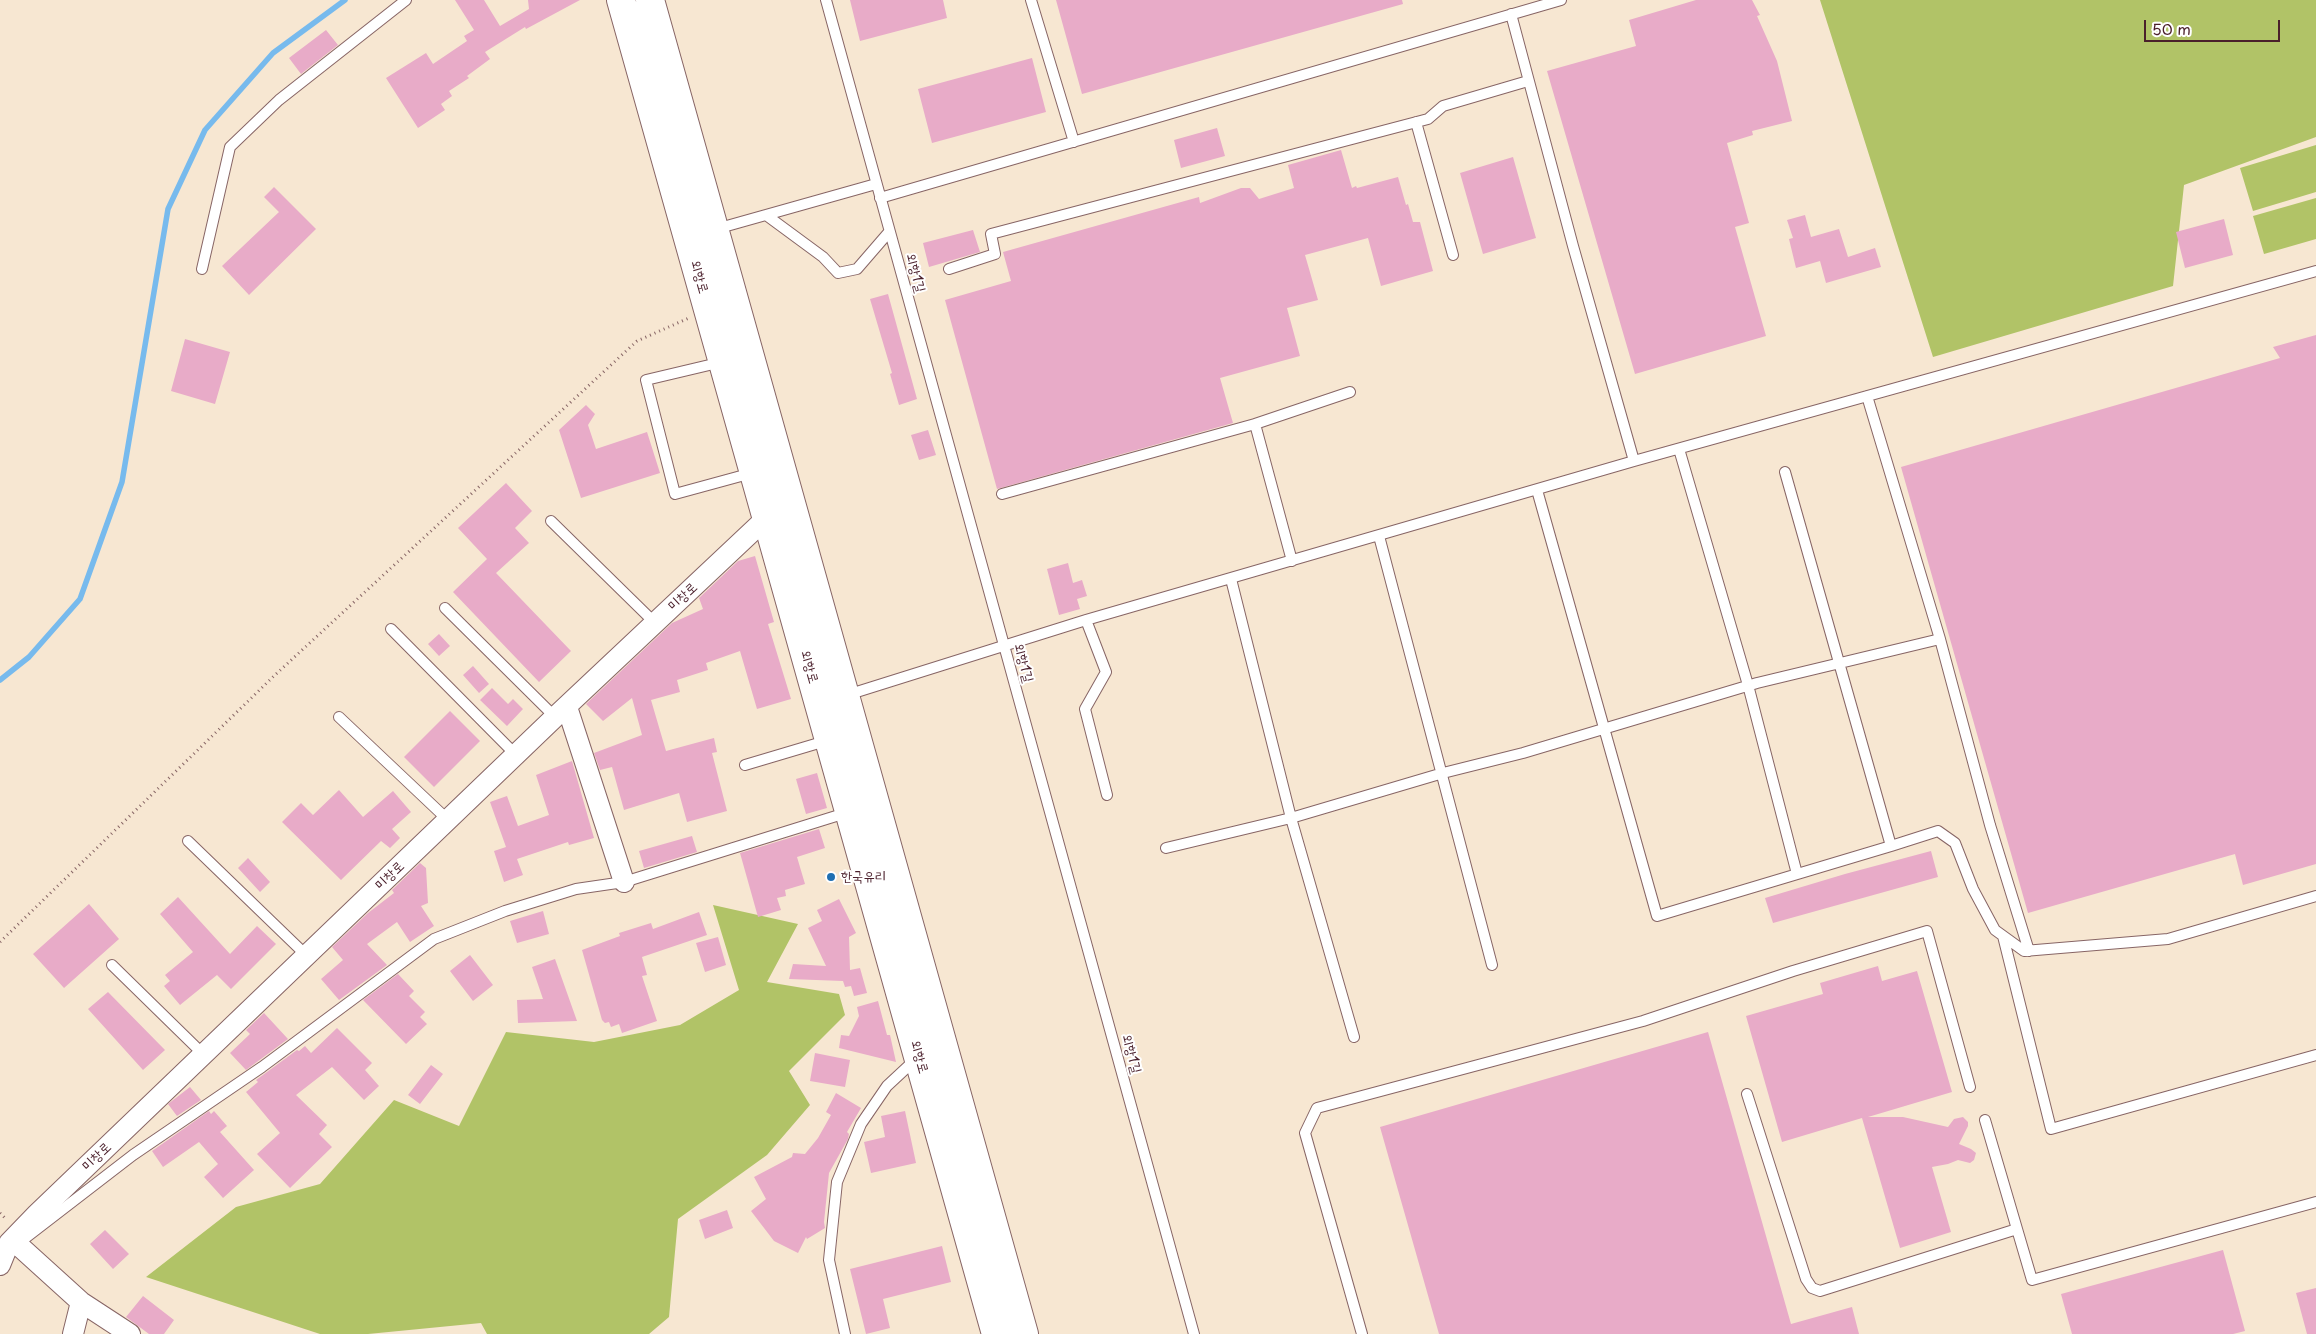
<!DOCTYPE html>
<html>
<head>
<meta charset="utf-8">
<style>
  body { margin:0 }
  #map { position:relative; width:2316px; height:1334px; overflow:hidden; background:#f7e7d2; font-family:"Playpen Sans",sans-serif }
  canvas { display:block }
  .scale { position:absolute; left:2144px; top:20px; width:136px; height:22px; box-sizing:border-box; border:2px solid #4a1f2b; border-top:0; padding-left:6px; font-size:15px; line-height:18px; white-space:nowrap; color:#4a1f2b; -webkit-text-stroke:4px #fff; paint-order:stroke }
</style>
</head>
<body>
<div id="map">
<canvas width="2316" height="1334"></canvas>
<div class="scale">50 m</div>
</div>
<script>
const g = document.querySelector('canvas').getContext('2d');
g.lineJoin = 'round';
function paint(path, color) {
  g.fillStyle = color;
  g.fill(path, 'evenodd');
}
function shape(rows) {
  const path = new Path2D();
  for (const r of rows) {
    path.moveTo(r[0], r[1]);
    for (let i = 2; i < r.length; i += 2) path.lineTo(r[i], r[i + 1]);
  }
  return path;
}
function trace(path, color, width, dash) {
  g.strokeStyle = color;
  g.lineWidth = width;
  g.lineCap = dash ? 'butt' : 'round';
  g.setLineDash(dash || []);
  g.stroke(path);
}
function write(font, color, halo, rows, align = 'center') {
  g.font = font + ' "Playpen Sans","Poor Story",sans-serif';
  g.lineWidth = 4;
  g.setLineDash([]);
  g.textBaseline = 'middle';
  g.strokeStyle = halo;
  g.fillStyle = color;
  for (const [text, x, y, turn = 0] of rows) {
    g.save();
    g.translate(x, y);
    g.rotate((+turn || 0) * Math.PI / 180);
    g.textAlign = isNaN(turn) ? turn : align;
    if (halo) g.strokeText(text, 0, 0);
    g.fillText(text, 0, 0);
    g.restore();
  }
}
paint(shape([
  [1820,0,2316,0,2316,137,2184,185,2173,286,1933,357],
  [2316,145,2316,192,2253,211,2240,168],
  [2316,198,2316,239,2264,254,2253,216],
  [713,905,798,924,767,982,839,994,845,1015,789,1071,810,1105,767,1155,678,1219,669,1317,649,1334,487,1334,481,1323,368,1334,320,1334,146,1277,236,1207,320,1184,394,1100,459,1126,506,1032,594,1042,680,1025,739,990]
]), '#b1c367');
trace(shape([
  [0,680,29,657,80,599,122,482,168,209,205,130,273,53,345,0]
]), '#77baed', 5.5);
paint(shape([
  [455,0,484,0,500,26,529,9,528,0,580,0,526,29,525,27,485,52,490,59,467,76,469,78,449,91,452,96,441,104,445,110,418,128,386,78,426,53,433,64,467,41,464,36,474,30],
  [850,0,943,0,947,18,860,41],
  [1056,0,1402,0,1403,4,1082,94],
  [1696,0,1752,0,1760,15,1757,16,1777,61,1792,121,1752,131,1753,135,1727,143,1749,223,1735,227,1766,336,1635,374,1547,71,1636,46,1629,20],
  [326,30,338,45,301,74,289,58],
  [1032,58,1046,112,932,143,918,89],
  [1217,128,1225,156,1181,168,1174,140],
  [1341,150,1352,188,1356,186,1357,188,1398,177,1406,205,1408,204,1413,222,1420,222,1433,271,1381,286,1368,238,1305,255,1318,300,1287,308,1300,356,1220,378,1233,423,997,489,945,300,1011,281,1003,252,1199,197,1200,203,1241,188,1250,188,1259,199,1294,188,1288,165],
  [1513,157,1536,238,1483,254,1460,173],
  [274,187,316,229,249,295,222,266,279,212,264,197],
  [1805,215,1811,237,1839,229,1848,257,1875,248,1881,267,1826,283,1820,261,1796,268,1789,239,1793,238,1787,220],
  [2224,219,2233,255,2185,268,2176,232],
  [973,230,980,252,929,267,923,243],
  [888,294,917,399,899,405,890,374,892,373,870,299],
  [2316,335,2316,864,2243,885,2235,854,2028,913,1901,467,2280,358,2273,347],
  [185,339,230,352,215,404,171,391],
  [586,405,595,414,588,425,596,449,647,432,660,473,581,498,559,430],
  [928,430,936,455,919,460,911,435],
  [506,483,532,511,515,528,529,543,496,573,571,651,539,682,453,592,487,559,458,528],
  [755,556,774,622,768,624,791,699,757,709,740,651,706,663,708,670,677,680,680,692,651,700,666,751,714,738,717,752,712,753,727,811,687,822,679,793,624,810,612,767,600,770,594,753,642,735,632,698,603,721,586,704,672,623,703,609,699,598,738,561],
  [1068,563,1073,583,1082,580,1087,596,1077,599,1080,609,1059,615,1047,569],
  [439,634,450,646,439,656,428,644],
  [473,666,489,684,479,693,463,675],
  [492,688,508,704,513,699,523,709,507,726,480,700],
  [450,711,480,741,434,787,404,757],
  [572,761,594,838,569,845,568,842,517,859,523,875,504,882,494,851,506,847,490,802,507,796,518,826,549,815,536,775],
  [817,773,827,808,806,814,796,779],
  [339,790,363,817,393,791,411,812,392,829,400,838,390,848,381,841,341,880,282,822,301,803,313,815],
  [819,829,825,848,797,857,805,884,785,890,786,896,777,898,781,910,758,917,740,853],
  [692,836,697,852,644,868,639,851],
  [1931,851,1938,877,1773,923,1765,898,1845,874],
  [248,858,270,882,260,892,238,868],
  [420,863,426,868,428,903,421,906,434,926,410,942,397,922,367,944,387,965,339,1000,321,979,343,960,332,947,368,913,394,893,392,890],
  [178,897,230,954,257,926,276,944,231,989,217,975,180,1005,164,986,170,981,165,975,193,952,160,914],
  [839,899,856,933,849,937,850,970,860,968,867,993,854,996,851,986,845,987,843,981,789,979,793,964,826,966,808,928,822,921,817,910],
  [89,904,119,939,64,988,33,954],
  [543,911,549,934,517,943,510,921],
  [699,912,707,935,642,957,647,975,642,976,657,1021,622,1033,619,1024,611,1027,609,1022,605,1023,602,1020,582,950,620,936,619,933,651,923,653,929],
  [718,937,726,965,705,972,696,943],
  [470,955,493,985,473,1001,450,971],
  [555,959,577,1021,518,1023,517,1000,543,999,532,967],
  [1878,966,1882,981,1917,971,1952,1092,1868,1117,1903,1117,1948,1127,1954,1119,1963,1117,1968,1122,1968,1126,1959,1144,1971,1149,1976,1153,1974,1160,1970,1163,1958,1160,1948,1164,1932,1167,1951,1232,1900,1248,1862,1118,1782,1142,1746,1016,1823,994,1820,983],
  [398,974,414,991,409,996,425,1012,420,1017,427,1024,406,1044,363,1000],
  [108,992,165,1050,143,1070,88,1009],
  [878,1001,887,1035,890,1035,896,1062,839,1048,841,1035,849,1036,859,1016,857,1007],
  [264,1013,288,1039,246,1070,230,1053,250,1034,246,1030],
  [337,1028,372,1063,365,1070,379,1086,364,1100,332,1067,296,1095,327,1125,319,1134,332,1147,290,1188,257,1154,280,1133,246,1092,258,1082,256,1080,297,1050,299,1051,305,1046,311,1053],
  [1708,1032,1791,1324,1852,1307,1859,1334,1439,1334,1380,1127],
  [815,1053,850,1060,845,1087,810,1081],
  [431,1065,443,1074,420,1104,408,1095],
  [190,1087,201,1100,177,1116,168,1104],
  [836,1093,861,1108,847,1132,849,1134,848,1139,829,1173,824,1222,825,1228,807,1239,806,1237,798,1253,774,1241,751,1211,766,1199,754,1177,792,1157,793,1153,805,1154,818,1138,831,1115,826,1112],
  [209,1111,211,1114,214,1111,227,1126,220,1132,254,1170,223,1198,204,1177,218,1164,199,1142,163,1167,152,1151],
  [905,1111,916,1163,871,1173,864,1142,885,1137,881,1116],
  [727,1210,733,1228,705,1239,699,1220],
  [105,1230,129,1254,113,1269,90,1244],
  [942,1246,951,1282,883,1299,890,1328,866,1334,850,1269],
  [2223,1250,2245,1331,2233,1334,2072,1334,2061,1294],
  [2316,1288,2316,1334,2307,1334,2296,1293],
  [143,1296,174,1320,164,1334,149,1334,126,1317]
]), '#e8abc8');
const service = shape([
  [826,0,1194,1334],
  [1031,0,1074,142],
  [1511,14,1573,246,1634,461],
  [1416,122,1453,255],
  [880,198,1561,0],
  [766,215,823,257,838,273,857,269,889,232],
  [716,229,876,184],
  [202,269,230,147,279,100,406,0],
  [949,269,995,254,991,234,1428,119,1443,106,1528,81],
  [722,362,646,380,675,494,752,473],
  [1255,424,1350,392],
  [1679,449,1748,685,1797,874],
  [1785,472,1891,846,1938,831,1955,843,1973,889,1995,930,2024,951,2168,939,2316,896],
  [1537,490,1657,916,1891,846],
  [1002,494,1255,424,1292,561],
  [551,521,655,623],
  [1379,536,1492,965],
  [445,608,555,717],
  [1086,620,1106,672,1085,709,1107,795],
  [391,629,516,755],
  [1940,639,1990,825,2029,951],
  [847,695,1086,620,1634,461,2316,271],
  [339,717,448,820],
  [745,765,829,740],
  [188,841,307,956],
  [1166,848,1291,818,1231,579],
  [2003,936,2051,1129,2316,1055],
  [112,965,204,1055],
  [1354,1037,1291,818,1443,773,1523,753,1757,683,1940,639,1867,396],
  [1747,1094,1806,1279,1812,1288,1820,1291,2017,1229,2032,1280,2316,1202],
  [1985,1120,2017,1229],
  [24,1239,133,1155,262,1067,434,939,505,911,576,889,624,882,849,812],
  [845,1334,829,1260,837,1182,861,1124,887,1086,916,1059],
  [1362,1334,1305,1133,1317,1108,1643,1021,1793,971,1927,931,1970,1087]
]);
const minor = shape([
  [567,707,624,882],
  [17,1244,81,1302,130,1334],
  [0,1265,9,1243,37,1214,555,717,776,509],
  [73,1334,81,1302]
]);
const primary = shape([
  [621,0,996,1334],
  [650,0,1024,1334]
]);
trace(service, '#876565', 12);
trace(minor, '#876565', 22);
trace(primary, '#876565', 30);
trace(shape([
  [0,942,275,675,637,341,689,318],
  [0,1213,7,1220]
]), '#876565', 3, [1, 4]);
trace(service, '#fff', 10);
trace(minor, '#fff', 20);
trace(primary, '#fff', 28);
for (const [x, y, r, color] of [
  [831,877,5,"#1f6fb2"]
]) {
  const dot = new Path2D();
  dot.arc(x, y, r, 0, 2 * Math.PI);
  g.fillStyle = color;
  g.fill(dot);
  trace(dot, '#fff', 2);
}
write('14px', '#4a1f2b', '#fff', [
  ["외항1길",915,273,75],
  ["외항로",699,277,74],
  ["미창로",683,597,-43],
  ["외항1길",1023,663,75],
  ["외항로",809,667,74],
  ["미창로",390,876,-44],
  ["외항1길",1131,1054,75],
  ["외항로",919,1057,74],
  ["미창로",97,1157,-44]
]);
write('14px', '#4a1f2b', '#fff', [
  ["한국유리",841,877]
], 'left');
</script>
</body>
</html>
